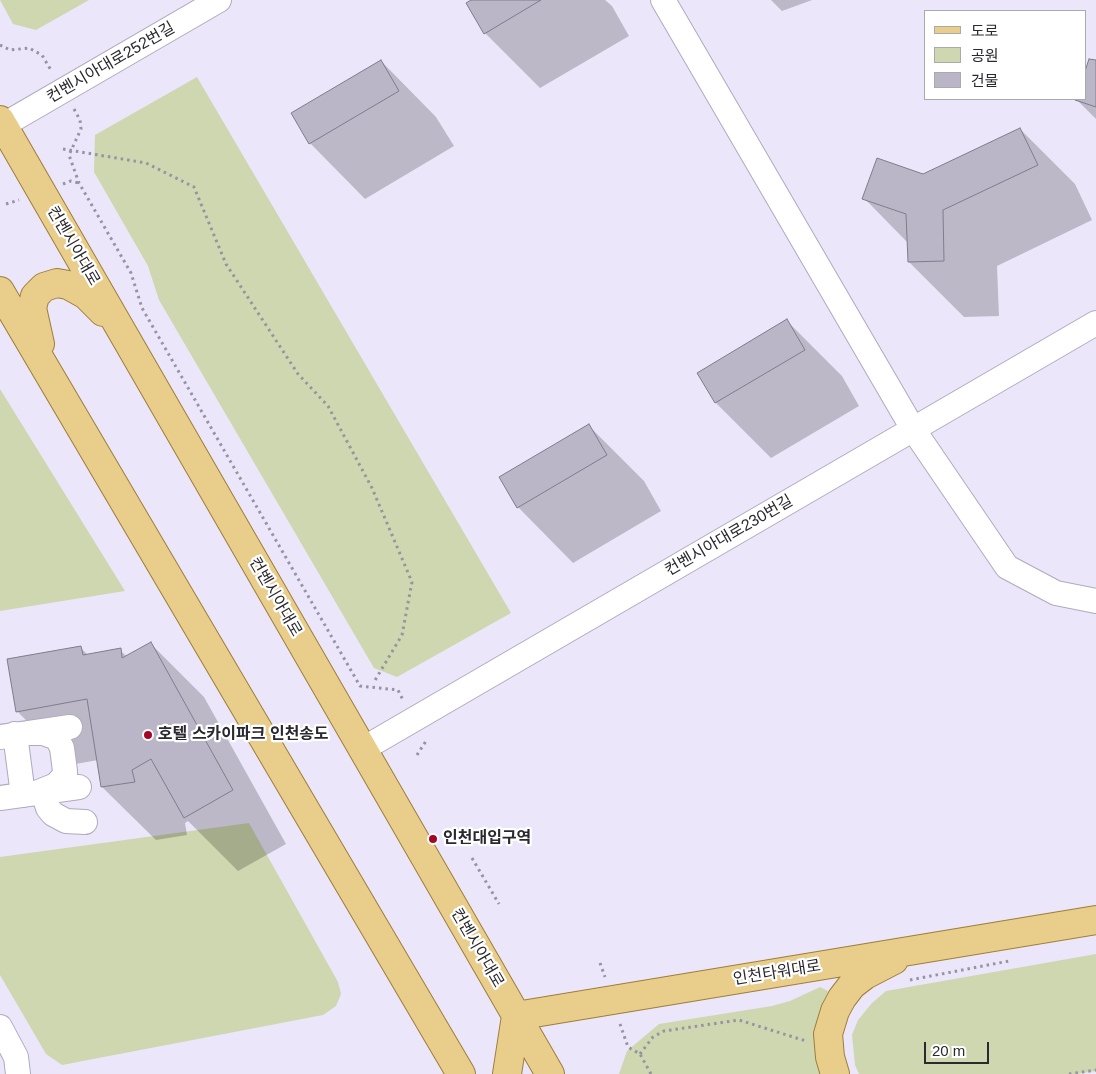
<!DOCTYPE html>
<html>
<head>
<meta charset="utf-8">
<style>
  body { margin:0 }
  #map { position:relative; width:1096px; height:1074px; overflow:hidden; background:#ece6fa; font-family:Arial,"Noto Sans KR",sans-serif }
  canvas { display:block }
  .legend { position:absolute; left:924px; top:10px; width:162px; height:90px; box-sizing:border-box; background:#fff; border:1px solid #aaa9ac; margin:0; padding:6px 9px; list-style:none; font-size:15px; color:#2b2930 }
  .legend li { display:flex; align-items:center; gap:10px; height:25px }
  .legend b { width:25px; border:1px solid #aaa9ac }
  .scale { position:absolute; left:924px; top:1042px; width:65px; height:22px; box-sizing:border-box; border:2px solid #2b2930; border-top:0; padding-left:6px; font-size:15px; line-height:18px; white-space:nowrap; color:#2b2930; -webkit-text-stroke:4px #fff; paint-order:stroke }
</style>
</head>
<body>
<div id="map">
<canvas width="1096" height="1074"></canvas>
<ul class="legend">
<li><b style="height:6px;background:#e9cd8b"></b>도로</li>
<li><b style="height:14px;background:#ced7b0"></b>공원</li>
<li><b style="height:14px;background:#bbb5c8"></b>건물</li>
</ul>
<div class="scale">20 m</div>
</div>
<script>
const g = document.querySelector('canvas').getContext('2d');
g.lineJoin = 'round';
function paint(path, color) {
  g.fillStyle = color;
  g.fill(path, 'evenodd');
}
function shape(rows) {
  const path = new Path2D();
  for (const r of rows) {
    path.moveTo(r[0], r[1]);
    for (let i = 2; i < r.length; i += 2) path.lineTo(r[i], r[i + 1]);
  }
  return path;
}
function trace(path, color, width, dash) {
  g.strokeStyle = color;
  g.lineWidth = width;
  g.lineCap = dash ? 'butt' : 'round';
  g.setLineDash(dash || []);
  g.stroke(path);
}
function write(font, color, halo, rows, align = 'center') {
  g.font = font + ' Arial,"Noto Sans KR",sans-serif';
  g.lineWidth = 4.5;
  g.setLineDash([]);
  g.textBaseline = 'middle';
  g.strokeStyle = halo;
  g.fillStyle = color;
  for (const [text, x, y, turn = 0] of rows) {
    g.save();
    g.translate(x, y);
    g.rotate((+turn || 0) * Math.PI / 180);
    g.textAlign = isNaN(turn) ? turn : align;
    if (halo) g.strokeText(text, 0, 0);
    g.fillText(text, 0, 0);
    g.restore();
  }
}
paint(shape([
  [0,0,89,0,36,30,13,24],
  [197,77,511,613,397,677,374,668,159,300,148,266,94,172,95,135],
  [0,389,125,591,0,611],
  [249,823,338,982,341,994,336,1006,323,1015,62,1065,46,1054,0,975,0,857],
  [1096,954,1096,1071,1076,1074,859,1074,855,1065,852,1035,858,1020,872,1003,886,991],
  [820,987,830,992,824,1074,619,1074,627,1051,659,1024,772,1006,790,1001]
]), '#ced7b0');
paint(shape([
  [473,0,605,0,612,6,629,36,540,88,485,33],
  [771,0,812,0,782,11],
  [1090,60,1096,62,1096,119,1076,99,1085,99,1085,75],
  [381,61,436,117,454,146,365,199,310,143],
  [1020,129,1075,184,1092,220,997,266,999,316,964,317,909,262,908,243,864,198,923,175],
  [787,321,842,376,859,406,771,458,716,403,698,373],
  [589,426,644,481,661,511,573,563,518,507],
  [151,644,204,697,286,844,238,871,188,821,185,823,187,835,156,840,102,787,98,760,70,765,17,711,81,648,88,655,120,650,127,657]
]), '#0003');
const building = shape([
  [471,0,541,0,484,34,466,3,471,0],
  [1089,59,1096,60,1096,107,1075,100,1085,99,1085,71,1089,59],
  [381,60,399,91,309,144,291,113,381,60],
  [1020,128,1038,165,943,210,944,261,908,262,906,214,862,199,877,158,923,174,1020,128],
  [787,319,805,350,715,403,697,373,787,319],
  [589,424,607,455,517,508,499,477,589,424],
  [151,642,233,790,184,818,151,759,132,770,135,782,101,787,87,699,16,712,7,659,81,646,83,655,121,648,122,658,151,642]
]);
paint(building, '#bbb5c8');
trace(building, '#807b8c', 1);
const minor = shape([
  [663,0,913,429,1007,567,1056,593,1096,601],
  [0,127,219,0],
  [28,733,43,733,57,738,62,748,65,771,65,775,56,785,36,793],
  [15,734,23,795],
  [0,737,70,727],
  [363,749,1096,323],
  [43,792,48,808,53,814,66,821,85,822],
  [0,798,79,787],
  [0,1027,16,1057,18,1074]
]);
const major = shape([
  [0,120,550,1074],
  [0,291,461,1074],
  [40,344,32,308,35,296,44,287,57,283,68,285,86,295,103,312],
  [507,1074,516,1016,1096,920],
  [835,1074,830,1057,828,1034,835,1011,842,998,852,985,865,975,894,960]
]);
trace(minor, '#b0aabd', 26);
trace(major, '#9d7e39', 30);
trace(shape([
  [0,45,10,50,29,48,42,55,52,72],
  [74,109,80,120,81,129,69,155,79,183,131,273,142,308,360,686,398,690,403,700],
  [63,149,146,163,194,187,226,264,298,374,328,406,372,488,412,582,402,635,374,682],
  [63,184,71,181,79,183],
  [6,204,19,200],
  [417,755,426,741,425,739],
  [472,858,499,904],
  [600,963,605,977],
  [910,980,1009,961],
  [620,1024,628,1047,640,1054,651,1074],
  [640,1054,653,1037,664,1031,739,1020,806,1041],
  [1069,1074,1096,1070]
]), '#9793a1', 3, [2.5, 4]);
trace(minor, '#fff', 24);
trace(major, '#e9cd8b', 28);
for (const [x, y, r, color] of [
  [148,735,5,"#a40724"],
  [433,839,5,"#a40724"]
]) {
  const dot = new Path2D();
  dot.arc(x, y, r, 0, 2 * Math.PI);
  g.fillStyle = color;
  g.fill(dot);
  trace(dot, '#fff', 2);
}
write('16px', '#2b2930', '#fff', [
  ["컨벤시아대로252번길",111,63,-30],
  ["컨벤시아대로",73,246,60],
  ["컨벤시아대로230번길",729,536,-30],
  ["컨벤시아대로",275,597,60],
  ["컨벤시아대로",477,948,60],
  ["인천타워대로",777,973,-9]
]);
write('bold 16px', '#2b2930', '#fff', [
  ["호텔 스카이파크 인천송도",158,735],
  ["인천대입구역",443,839]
], 'left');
</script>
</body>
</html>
